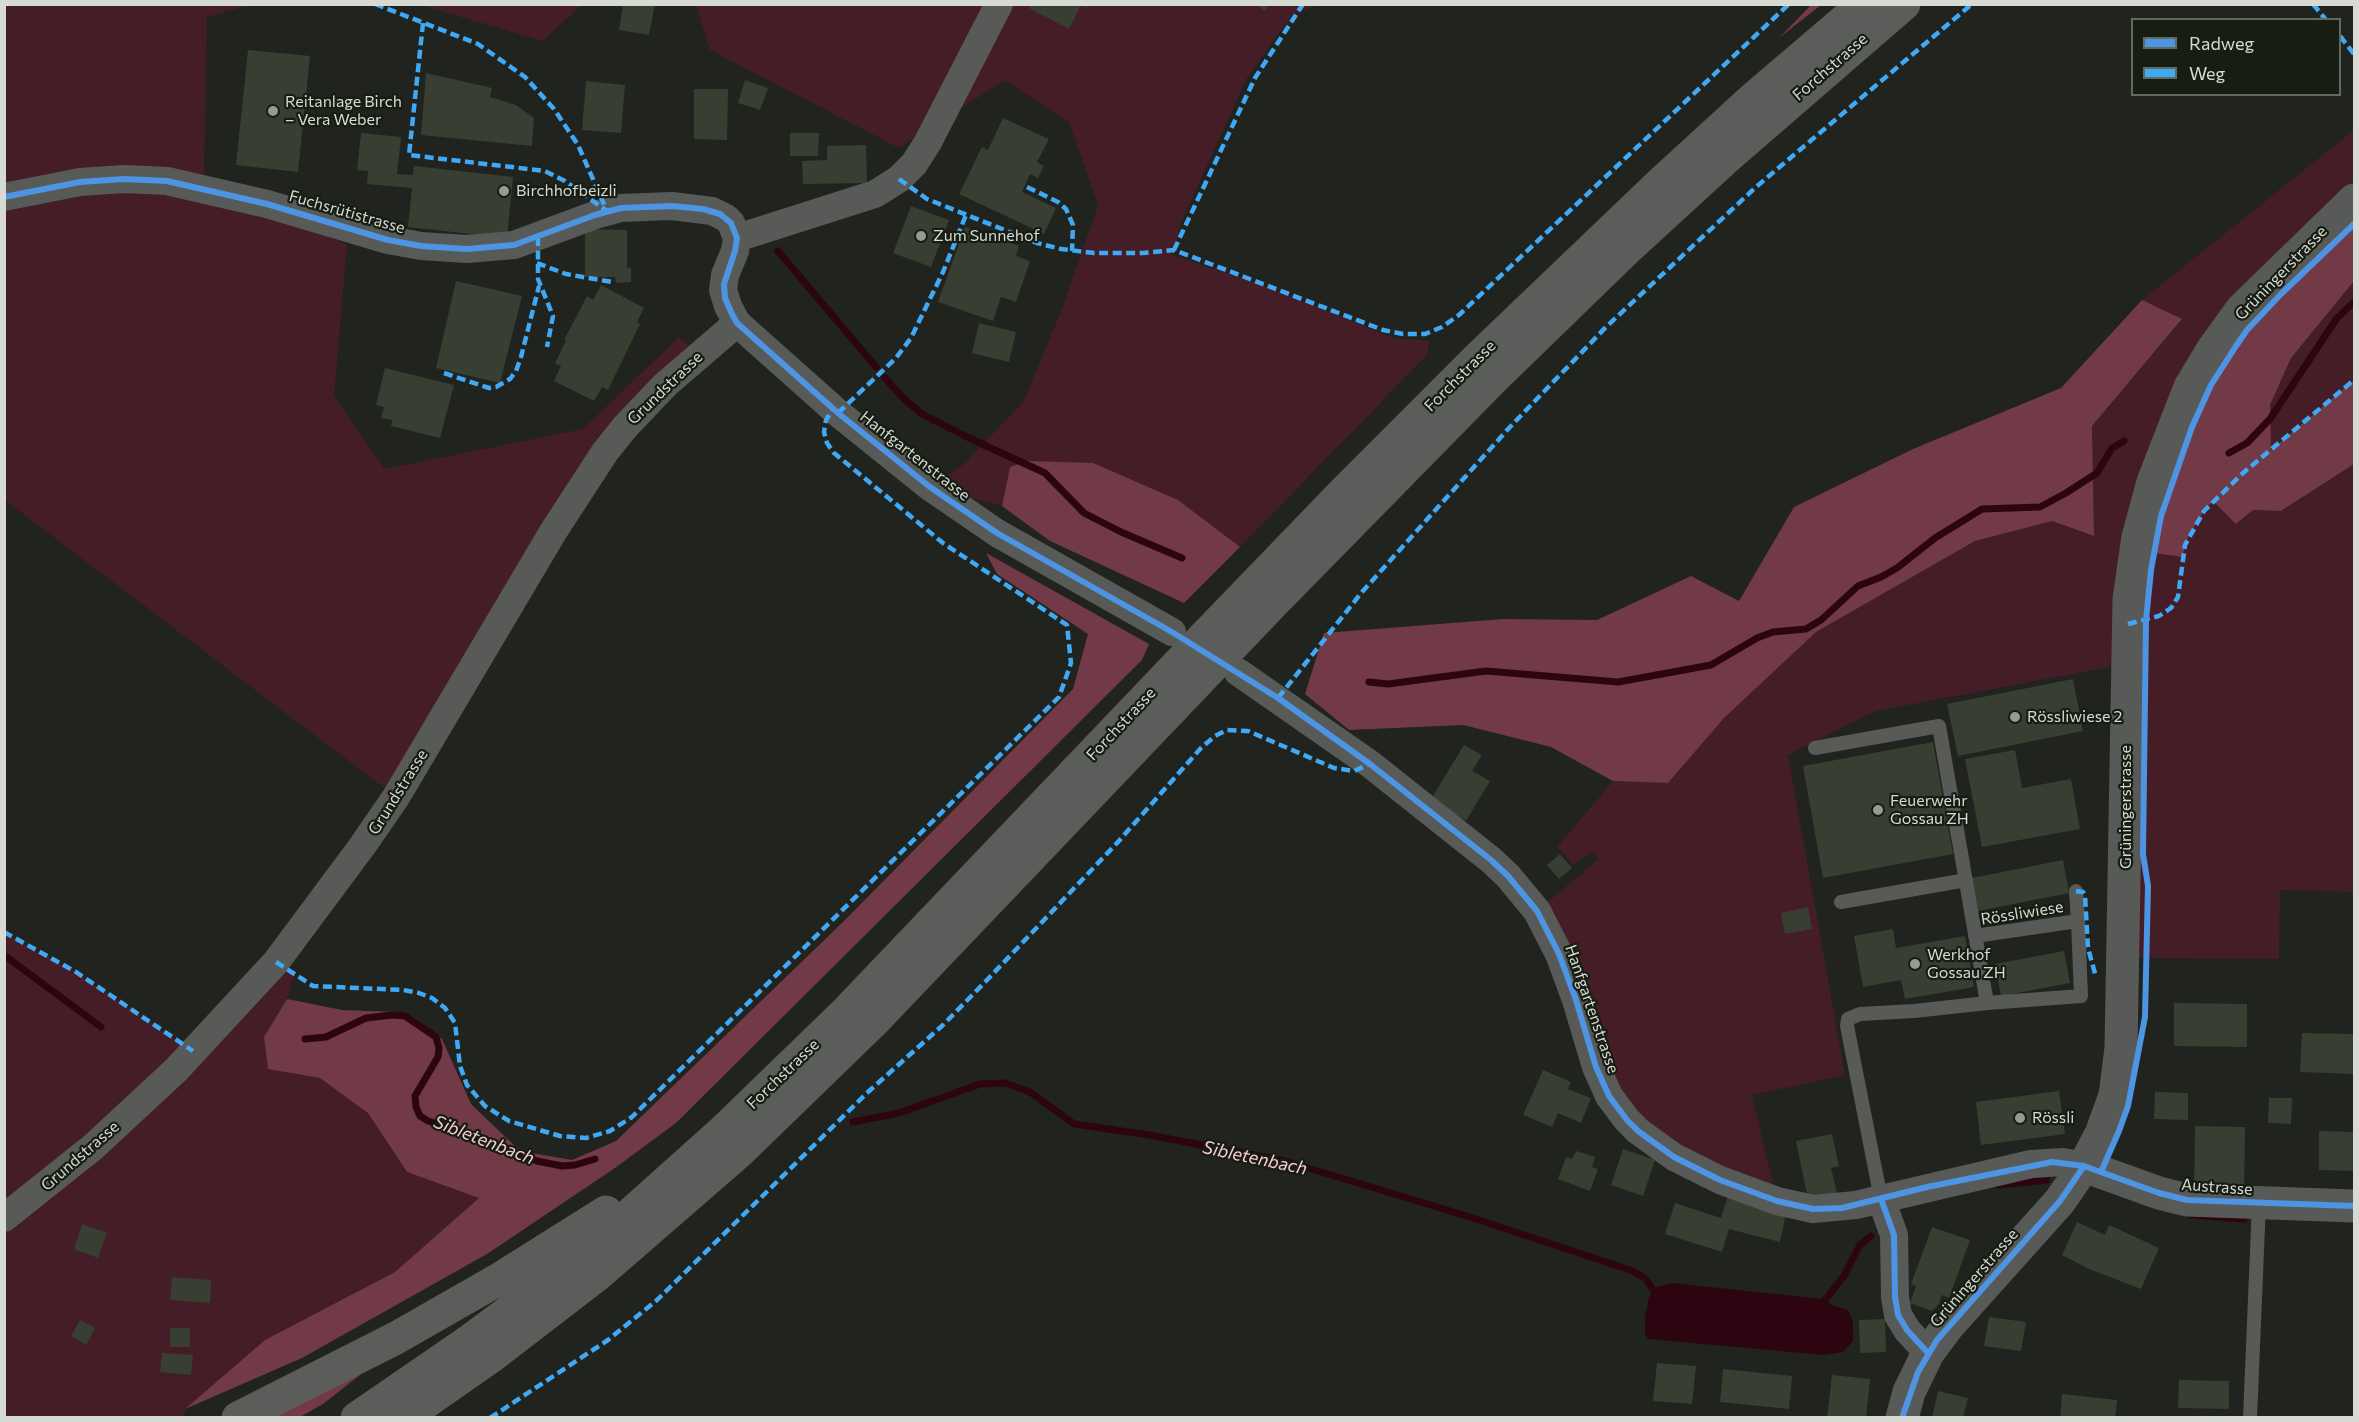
<!DOCTYPE html>
<html>
<head>
<meta charset="utf-8">
<style>
  body { margin:0 }
  #map { position:relative; width:2359px; height:1422px; overflow:hidden; background:#20231e; font-family:Commissioner,sans-serif }
  canvas { display:block }
  .frame { position:absolute; inset:0; border:6px solid #d6dad2; pointer-events:none }
  .legend { position:absolute; left:2131px; top:18px; width:210px; height:78px; box-sizing:border-box; background:#171d12; border:2px solid #63695f; margin:0; padding:8px 10px; list-style:none; font-size:18px; color:#d6dad2 }
  .legend li { display:flex; align-items:center; gap:12px; height:30px }
  .legend b { width:30px; border:2px solid #63695f }
</style>
</head>
<body>
<div id="map">
<canvas width="2359" height="1422"></canvas>
<div class="frame"></div>
<ul class="legend">
<li><b style="height:8px;background:#4d94e3"></b>Radweg</li>
<li><b style="height:8px;background:#3fa9f5"></b>Weg</li>
</ul>
</div>
<script>
const g = document.querySelector('canvas').getContext('2d');
g.lineJoin = 'round';
function paint(path, color) {
  g.fillStyle = color;
  g.fill(path, 'evenodd');
}
function shape(rows) {
  const path = new Path2D();
  for (const r of rows) {
    path.moveTo(r[0], r[1]);
    for (let i = 2; i < r.length; i += 2) path.lineTo(r[i], r[i + 1]);
  }
  return path;
}
function trace(path, color, width, dash) {
  g.strokeStyle = color;
  g.lineWidth = width;
  g.lineCap = dash ? 'butt' : 'round';
  g.setLineDash(dash || []);
  g.stroke(path);
}
function write(font, color, halo, rows, align = 'center') {
  g.font = font + ' Commissioner,sans-serif';
  g.lineWidth = 4.5;
  g.setLineDash([]);
  g.textBaseline = 'middle';
  g.strokeStyle = halo;
  g.fillStyle = color;
  for (const [text, x, y, turn = 0] of rows) {
    g.save();
    g.translate(x, y);
    g.rotate((+turn || 0) * Math.PI / 180);
    g.textAlign = isNaN(turn) ? turn : align;
    if (halo) g.strokeText(text, 0, 0);
    g.fillText(text, 0, 0);
    g.restore();
  }
}
paint(shape([
  [4,5,250,5,207,17,204,178,347,245,334,396,385,469,583,429,679,337,700,355,665,385,396,797,5,500],
  [420,5,581,5,543,41],
  [696,5,1318,5,1293,14,1247,78,1181,223,1173,255,1263,285,1393,338,1429,341,1427,355,1240,547,1178,500,1010,467,1002,506,958,494,940,480,963,465,1023,402,1062,309,1098,205,1069,122,1005,80,899,148,710,50],
  [2354,130,2354,224,2262,313,2247,330,2224,363,2201,406,2171,482,2154,552,2182,557,2189,535,2204,511,2213,501,2237,524,2253,510,2282,511,2354,464,2354,892,2280,890,2279,959,2123,958,2126,664,1876,711,1788,755,1845,1075,1752,1095,1777,1201,1627,1120,1537,911,1599,859,1592,852,1573,865,1557,847,1613,781,1668,783,1724,718,1816,632,1975,541,2052,521,2094,536,2092,426,2182,320,2142,300],
  [2354,281,2354,380,2270,450,2270,405,2291,358],
  [4,932,76,972,193,1051,276,962,294,975,287,999,264,1037,268,1068,320,1078,368,1113,407,1172,479,1198,395,1272,265,1340,185,1409,184,1417,5,1417]
]), '#441d27');
paint(shape([
  [1811,5,1821,5,1779,38],
  [2354,224,2354,281,2291,358,2270,405,2271,450,2354,380,2354,464,2281,511,2253,510,2236,524,2213,501,2204,511,2189,535,2182,557,2154,553,2161,516,2181,453,2201,406,2224,363,2247,330,2262,313],
  [2142,300,2182,319,2092,426,2094,536,2052,521,1975,541,1816,632,1724,718,1668,783,1613,781,1551,747,1463,725,1349,730,1305,694,1324,633,1503,619,1597,620,1691,576,1739,601,1794,507,1913,449,2061,388],
  [1029,461,1093,463,1178,500,1240,547,1184,603,1050,541,1002,506,1010,467],
  [986,553,1149,644,1142,660,676,1123,615,1168,487,1254,302,1358,185,1409,265,1340,395,1272,479,1198,407,1172,368,1113,320,1078,268,1069,264,1037,287,999,342,1010,397,1012,442,1039,471,1104,520,1151,572,1160,616,1141,844,921,1073,689,1088,634,997,574],
  [379,1360,323,1404,300,1417,265,1418]
]), '#723a47');
paint(shape([
  [1672,1283,1822,1299,1834,1306,1846,1309,1850,1313,1853,1324,1853,1341,1843,1352,1824,1355,1648,1339,1645,1334,1645,1317,1649,1297,1656,1287]
]), '#2d0511');
trace(shape([
  [778,251,876,367],
  [885,378,903,398,922,414,969,438,1045,473,1084,513,1121,532,1182,558],
  [2229,453,2247,443,2270,419,2337,318,2354,302],
  [1369,682,1388,684,1486,671,1618,682,1711,665,1757,638,1773,632,1806,629,1821,620,1858,586,1881,577,1897,568,1935,538,1982,509,2040,507,2066,493,2097,473,2112,448,2124,441],
  [4,955,101,1027],
  [305,1039,326,1037,366,1018,392,1015,405,1016,436,1037,439,1048,438,1057,415,1096,416,1107,420,1116,428,1121,485,1139,512,1153,537,1161,562,1166,575,1165,595,1159],
  [853,1122,899,1113,980,1084,1005,1083,1030,1092,1074,1124,1149,1135,1285,1161,1470,1217,1633,1271,1646,1279,1653,1290],
  [1999,1185,2047,1180],
  [2191,1215,2244,1219],
  [1825,1300,1844,1276,1860,1245,1871,1236]
]), '#2d0511', 7);
paint(shape([
  [623,4,655,4,649,35,619,30],
  [1030,4,1088,4,1086,8,1081,5,1069,29,1029,8],
  [1256,4,1269,4,1265,11],
  [248,50,310,56,298,172,236,165],
  [426,73,492,88,490,97,516,105,534,118,532,146,421,135],
  [745,80,768,88,760,110,738,103],
  [586,81,625,85,621,133,582,130],
  [694,89,728,89,727,140,694,139],
  [1003,118,1049,139,1037,162,1044,166,1038,178,1030,174,1022,192,1056,208,1044,234,959,194,982,147,988,150],
  [361,133,401,137,397,174,413,175,414,166,513,177,507,238,408,227,412,188,367,184,368,171,357,170],
  [790,133,819,133,818,156,790,156],
  [866,145,867,183,803,184,802,161,827,160,827,146],
  [911,206,949,220,931,267,893,253],
  [965,227,1019,246,1016,256,1030,261,1016,302,1001,297,993,321,938,302],
  [585,229,627,230,627,268,631,268,631,282,616,283,615,277,585,277],
  [456,281,522,296,500,383,436,368],
  [601,285,644,308,637,322,640,324,608,390,602,387,594,401,554,381,561,366,555,363,566,341,564,340,587,296,593,300],
  [979,323,1016,332,1009,362,972,353],
  [385,368,454,385,440,438,391,426,392,420,381,418,384,407,376,405],
  [2073,679,2083,731,1958,756,1947,704],
  [1933,742,1953,854,1823,878,1803,766],
  [1464,745,1482,755,1472,771,1490,781,1466,821,1431,799],
  [2015,750,2022,788,2071,779,2080,829,1982,847,1965,759],
  [1560,854,1572,868,1559,879,1547,865],
  [2063,860,2069,893,1978,911,1972,878],
  [1808,907,1812,929,1785,934,1781,913],
  [1893,929,1896,948,1965,936,1974,987,1905,999,1901,980,1863,987,1854,936],
  [2064,951,2070,983,2001,996,1995,964],
  [2174,1003,2247,1004,2247,1047,2174,1046],
  [2302,1033,2354,1034,2354,1074,2300,1072],
  [1543,1070,1571,1082,1568,1089,1591,1098,1581,1123,1558,1113,1552,1127,1523,1115],
  [2059,1091,2065,1134,1981,1145,1976,1102],
  [2155,1092,2188,1093,2188,1120,2154,1119],
  [2269,1098,2292,1098,2291,1124,2268,1123],
  [2195,1126,2245,1127,2244,1196,2194,1195],
  [2319,1131,2354,1132,2354,1171,2319,1170],
  [1832,1134,1839,1166,1831,1168,1837,1193,1808,1199,1796,1141],
  [1623,1149,1655,1160,1643,1196,1611,1185],
  [1576,1151,1595,1157,1592,1167,1598,1169,1590,1191,1558,1179,1566,1157,1572,1159],
  [1728,1196,1786,1213,1780,1242,1729,1229,1722,1252,1665,1234,1675,1203,1721,1218],
  [2077,1222,2105,1235,2109,1225,2159,1248,2141,1289,2089,1269,2062,1255],
  [82,1224,107,1233,98,1258,74,1249],
  [1932,1227,1970,1240,1949,1298,1942,1295,1939,1304,1932,1311,1910,1303,1916,1286,1911,1284],
  [172,1277,211,1280,210,1303,170,1300],
  [1989,1317,2026,1322,2021,1351,1984,1346],
  [1885,1319,1886,1352,1860,1353,1859,1320],
  [80,1320,95,1328,86,1345,71,1336],
  [170,1328,190,1328,190,1347,170,1347],
  [162,1353,193,1355,191,1375,160,1372],
  [1657,1363,1696,1366,1692,1404,1653,1401],
  [1723,1369,1792,1376,1789,1409,1720,1402],
  [1832,1375,1870,1379,1866,1418,1827,1418],
  [2179,1380,2229,1381,2229,1409,2178,1408],
  [1938,1391,1968,1398,1963,1418,1932,1418],
  [2062,1394,2117,1400,2115,1418,2060,1418]
]), '#383f32');
trace(shape([
  [1815,748,1939,726,1987,1003,1914,1011,1860,1014,1848,1019,1847,1026,1881,1199],
  [2076,891,2078,921],
  [1841,902,1966,880],
  [1975,936,2078,921,2081,996,1987,1003],
  [2250,1418,2259,1203]
]), '#585a57', 14);
trace(shape([
  [4,197,80,182,124,179,167,181,267,204,388,240,421,246,467,249,514,245,595,215,621,208,672,206,712,211,726,218,731,223,737,238,735,251,725,275,723,290,728,306,737,323,838,413,930,487,997,533,1172,632],
  [737,238,875,194,899,179,914,164,928,142,999,4],
  [1238,672,1370,764,1491,860,1508,876,1537,911,1559,954,1576,1000,1596,1067,1609,1096,1627,1120,1638,1131,1674,1157,1720,1180,1777,1201,1813,1209,1856,1205,2031,1164,2063,1162,2084,1166],
  [1881,1199,1894,1235,1895,1297,1898,1315,1907,1330,1928,1353],
  [4,1218,93,1147,176,1070,276,962,363,845,396,797,553,532,605,452,625,427,665,385,737,323]
]), '#585a57', 28);
trace(shape([
  [2084,1166,2159,1193,2187,1200,2354,1206],
  [1902,1418,1909,1392,1928,1353,1948,1326,2060,1201,2084,1166,2101,1134,2115,1095,2121,1048,2129,599,2138,537,2153,482,2190,387,2213,349,2242,309,2354,200]
]), '#585a57', 33);
trace(shape([
  [238,1418,396,1338,501,1278,606,1212],
  [357,1418,469,1341,530,1296,627,1217,722,1132,848,1010,1206,635,1344,492,1478,358,1662,182,1756,96,1864,4],
  [403,1418,492,1356,596,1276,740,1151,872,1023,1272,604,1492,380,1629,247,1725,159,1904,4]
]), '#5a5d5a', 33);
trace(shape([
  [375,4,478,44,525,77,554,109,578,145,607,211],
  [2313,4,2326,20],
  [423,23,409,155,545,171,565,181,607,211],
  [2340,36,2354,54],
  [899,179,927,199,1037,243,1061,249,1094,253,1143,253,1174,250,1383,330,1403,334,1425,334,1442,327,1459,315,1789,4],
  [1027,187,1058,202,1066,209,1073,225,1072,251],
  [538,237,538,279,553,316,547,347],
  [1174,250,1255,78,1303,4],
  [537,263,566,274,612,282],
  [444,373,489,388,496,387,510,379,516,371,521,357,539,286],
  [838,413,896,358,911,338,943,272,966,215],
  [2128,624,2159,616,2171,608,2178,597,2185,545,2204,511,2243,473,2354,380],
  [1278,698,1362,592,1509,428,1606,327,1756,187,1972,4],
  [2076,891,2083,892,2085,895,2088,948,2096,977],
  [4,932,76,972,193,1051],
  [276,962,313,986,403,990,419,993,432,998,445,1008,455,1023,460,1066,467,1085,485,1106,509,1121,560,1136,586,1138,610,1131,632,1117,1059,697,1071,663,1067,625,943,543,834,453,827,443,824,432,826,420,833,409],
  [490,1418,608,1340,657,1300,868,1092,943,1025,988,979,1117,843,1201,748,1215,736,1227,730,1248,731,1334,768,1354,771,1370,764]
]), '#3fa9f5', 4.5, [9, 4.5]);
trace(shape([
  [4,197,80,182,124,179,167,181,267,204,388,240,421,246,467,249,514,245,595,215,621,208,672,206,703,209,720,214,731,223,737,238,735,251,724,284,725,298,732,314,737,323,838,413,930,487,997,533,1172,632,1278,698,1370,764,1491,860,1508,876,1537,911,1559,954,1576,1000,1596,1067,1609,1096,1627,1120,1638,1131,1674,1157,1720,1180,1777,1201,1813,1209,1842,1208,1927,1187,2052,1162,2084,1166,2159,1193,2187,1200,2354,1206],
  [2101,1172,2119,1131,2128,1106,2145,1017,2148,886,2143,854,2146,620,2151,570,2161,516,2192,427,2211,385,2236,346,2247,330,2281,294,2354,224],
  [1881,1199,1894,1235,1895,1297,1898,1315,1907,1330,1928,1353],
  [1902,1418,1918,1372,1937,1340,2060,1201,2084,1166]
]), '#4d94e3', 6);
for (const [x, y, r, color] of [
  [273,111,6,"#969a93"],
  [504,191,6,"#969a93"],
  [921,236,6,"#969a93"],
  [2015,717,6,"#969a93"],
  [1878,810,6,"#969a93"],
  [1915,964,6,"#969a93"],
  [2020,1118,6,"#969a93"]
]) {
  const dot = new Path2D();
  dot.arc(x, y, r, 0, 2 * Math.PI);
  g.fillStyle = color;
  g.fill(dot);
  trace(dot, '#171d12', 2);
}
write('16px', '#d6dad2', '#171d12', [
  ["Forchstrasse",1830,67,-41],
  ["Fuchsrütistrasse",347,212,16],
  ["Grüningerstrasse",2281,273,-46],
  ["Forchstrasse",1460,376,-45],
  ["Grundstrasse",665,388,-44],
  ["Hanfgartenstrasse",915,456,38],
  ["Forchstrasse",1121,724,-47],
  ["Grundstrasse",398,792,-58],
  ["Grüningerstrasse",2126,807,-90],
  ["Rössliwiese",2022,913,-9],
  ["Hanfgartenstrasse",1592,1009,71],
  ["Forchstrasse",783,1074,-44],
  ["Grundstrasse",80,1156,-41],
  ["Austrasse",2217,1187,4],
  ["Grüningerstrasse",1974,1278,-49]
]);
write('16px', '#d6dad2', '#171d12', [
  ["Reitanlage Birch",285,102],
  ["– Vera Weber",285,120],
  ["Birchhofbeizli",516,191],
  ["Zum Sunnehof",933,236],
  ["Rössliwiese 2",2027,717],
  ["Feuerwehr",1890,801],
  ["Gossau ZH",1890,819],
  ["Werkhof",1927,955],
  ["Gossau ZH",1927,973],
  ["Rössli",2032,1118]
], 'left');
write('italic 18px', '#f6ccd3', '#171d12', [
  ["Sibletenbach",484,1140,21],
  ["Sibletenbach",1255,1158,12]
]);
</script>
</body>
</html>
